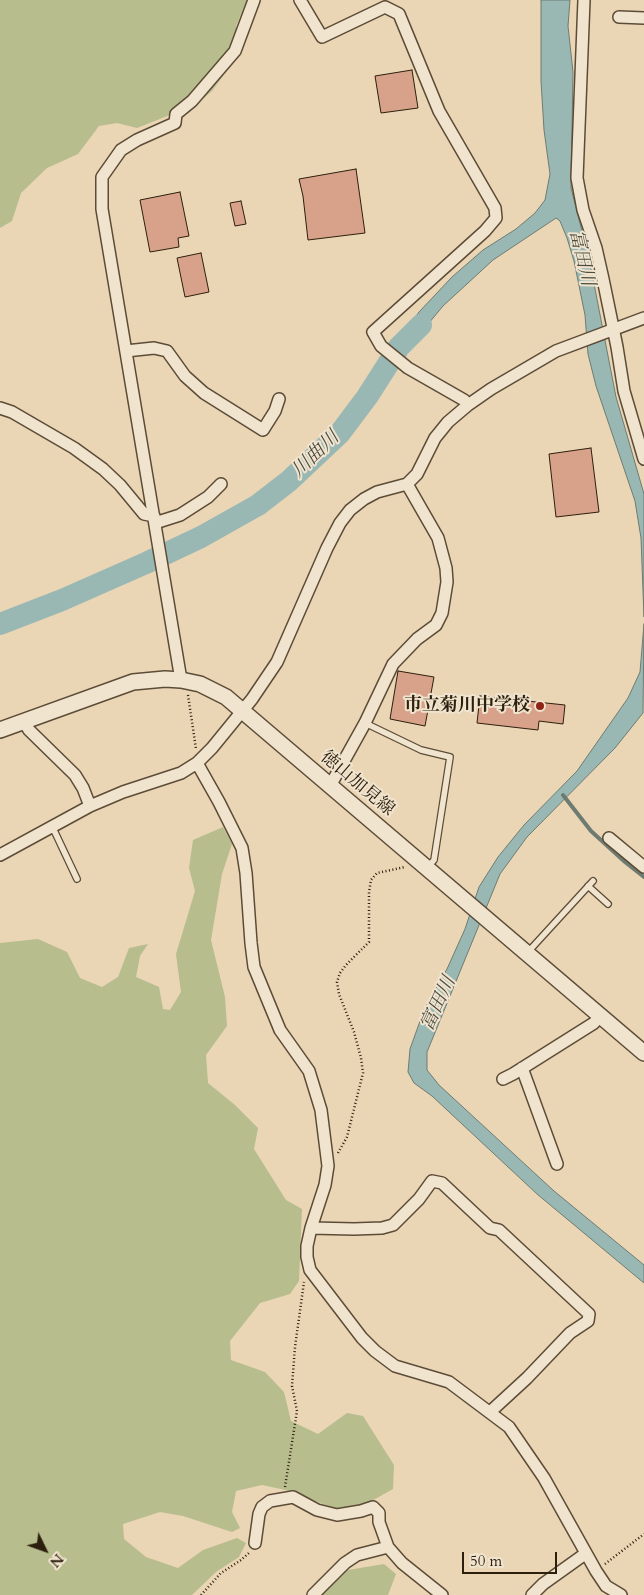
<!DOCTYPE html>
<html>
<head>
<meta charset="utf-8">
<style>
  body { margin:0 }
  #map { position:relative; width:644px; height:1595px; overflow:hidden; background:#ead5b5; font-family:Cardo,serif }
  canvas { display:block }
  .north { position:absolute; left:20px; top:1525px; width:50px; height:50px; -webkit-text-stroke:4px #f1e4cf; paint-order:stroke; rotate:132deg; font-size:14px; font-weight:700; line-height:20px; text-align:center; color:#2c1f0d }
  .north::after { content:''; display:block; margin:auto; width:18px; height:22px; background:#2c1f0d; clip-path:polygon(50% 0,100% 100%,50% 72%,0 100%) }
  .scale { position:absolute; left:462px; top:1552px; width:95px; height:22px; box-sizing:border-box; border:2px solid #2c1f0d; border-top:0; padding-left:6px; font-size:15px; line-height:18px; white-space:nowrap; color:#2c1f0d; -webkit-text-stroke:4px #f1e4cf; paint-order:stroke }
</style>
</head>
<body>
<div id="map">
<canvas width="644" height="1595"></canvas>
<div class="north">N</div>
<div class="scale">50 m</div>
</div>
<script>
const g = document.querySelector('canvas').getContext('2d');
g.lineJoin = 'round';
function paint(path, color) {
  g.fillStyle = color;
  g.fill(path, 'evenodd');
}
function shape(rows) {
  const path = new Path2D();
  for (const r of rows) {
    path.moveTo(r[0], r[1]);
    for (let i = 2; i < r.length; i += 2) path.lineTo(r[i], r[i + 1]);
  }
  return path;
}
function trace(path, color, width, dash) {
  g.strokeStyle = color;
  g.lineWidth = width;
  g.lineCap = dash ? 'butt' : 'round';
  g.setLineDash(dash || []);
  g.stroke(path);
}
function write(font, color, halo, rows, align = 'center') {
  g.font = font + ' Cardo,"Noto Serif JP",serif';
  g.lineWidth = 4;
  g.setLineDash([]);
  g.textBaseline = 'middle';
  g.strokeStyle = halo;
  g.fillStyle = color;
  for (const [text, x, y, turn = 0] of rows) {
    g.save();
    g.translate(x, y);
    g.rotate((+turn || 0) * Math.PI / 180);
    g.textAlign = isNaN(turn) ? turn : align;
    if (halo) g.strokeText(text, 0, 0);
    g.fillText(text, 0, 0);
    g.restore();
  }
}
paint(shape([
  [0,0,247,0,236,26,240,48,229,68,212,91,186,113,170,115,137,128,117,123,99,126,78,154,47,168,21,193,12,221,0,228],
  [223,827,232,844,222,874,211,940,225,997,227,1026,206,1055,208,1083,235,1105,258,1128,254,1149,286,1200,302,1209,299,1281,290,1294,260,1303,230,1341,231,1360,265,1372,284,1392,291,1421,318,1434,347,1413,363,1416,394,1465,393,1489,366,1504,336,1509,290,1491,262,1485,236,1491,232,1512,240,1528,232,1532,183,1516,160,1512,123,1524,124,1539,146,1557,178,1568,203,1550,237,1538,246,1543,239,1557,216,1572,192,1595,0,1595,0,943,38,939,67,952,80,978,102,987,118,977,129,948,148,944,140,956,136,977,159,987,163,1009,170,1010,181,992,176,954,195,891,189,868,193,840],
  [384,1564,396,1574,388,1595,322,1595,348,1570]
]), '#b7bd8d');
const water = shape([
  [541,0,570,0,568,26,573,72,571,188,589,258,616,397,644,494,644,617,641,538,635,501,596,386,588,354,585,315,574,261,567,238,560,221,556,218,493,260,443,306,404,353,396,344,419,312,452,277,483,250,516,229,535,213,545,200,550,174,544,130,541,81,541,0],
  [644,624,643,713,615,748,527,837,500,874,427,1052,427,1070,439,1085,554,1191,644,1265,644,1283,537,1194,432,1096,414,1083,408,1072,410,1049,424,1010,447,969,465,929,479,887,498,857,524,825,577,771,628,698,640,672,644,624]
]);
paint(water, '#99b8b4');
trace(water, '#6d7b71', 1);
trace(shape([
  [563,795,591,831,625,862,644,877]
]), '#6d7b71', 4);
trace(shape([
  [0,624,62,600,146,563,201,537,258,505,289,481,340,433,367,397,399,347,421,325]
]), '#99b8b4', 22);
const building = shape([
  [412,70,418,108,381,113,375,76,412,70],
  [356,169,365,233,308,240,303,196,299,179,356,169],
  [180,192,189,236,178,238,179,247,150,252,140,200,180,192],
  [241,201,246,224,235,226,230,203,241,201],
  [201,253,209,292,185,297,177,258,201,253],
  [591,448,599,512,556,517,549,454,591,448],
  [398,671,434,677,425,726,390,719,398,671],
  [480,696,565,705,563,724,539,721,538,730,477,723,480,696]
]);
paint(building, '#d7a289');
trace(building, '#2c1f0d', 1);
const service = shape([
  [365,723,421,750,450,757,434,860,427,868],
  [52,826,77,879],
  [588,886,608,904],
  [528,952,593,881]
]);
const minor = shape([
  [300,0,322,37,385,7,399,14,439,111,495,208,496,218,485,231,373,332,381,346,408,368,464,400,468,405],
  [584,0,577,178,583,210,596,248,603,279,617,347,624,391,644,459],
  [619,17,644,18],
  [126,351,154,348,167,351,185,376,204,393,263,430,275,411,279,399],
  [0,408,12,412,74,448,103,469,120,485,144,514,154,516],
  [155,523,180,515,208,497,221,484],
  [181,680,102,209,102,177,121,150,137,140,175,123,176,114,192,101,235,51,254,0],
  [24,722,29,730,75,775,83,788,90,806],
  [197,763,219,802,242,848,246,873,251,943,254,967,280,1030,309,1071,321,1110,328,1166,325,1185,311,1228,307,1246,307,1257,310,1270,362,1338,375,1351,395,1366,449,1382,509,1427,544,1478,596,1571,606,1586,621,1595],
  [330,786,365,723,393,664,417,639,436,625,442,613,447,582,446,568,438,538,407,484],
  [609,838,644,867],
  [0,855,90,806,123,792,181,773,197,763,212,748,252,699,277,662,327,548,340,523,350,510,364,499,377,492,407,484,417,474,435,438,448,422,468,405,491,389,556,351,644,318],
  [522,1068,557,1164],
  [503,1079,513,1074,594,1023,600,1016],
  [311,1228,354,1229,382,1228,393,1225,419,1199,432,1181,442,1183,490,1228,499,1230,589,1314,588,1321,570,1333,527,1378,490,1412],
  [255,1543,259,1514,262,1507,270,1501,293,1497,317,1510,337,1515,361,1511,373,1507,379,1513,379,1522,388,1547,402,1563,442,1595],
  [313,1595,345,1563,357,1555,388,1547],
  [532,1595,543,1584,585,1554]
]);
const tertiary = shape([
  [0,730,133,682,165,679,181,680,200,684,226,697,644,1053]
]);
trace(service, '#5c4c37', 8);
trace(minor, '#5c4c37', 14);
trace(tertiary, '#5c4c37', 18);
trace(shape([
  [188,695,196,749],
  [338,1153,347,1137,363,1073,361,1058,354,1032,339,994,337,982,340,973,346,965,369,942,369,892,371,880,377,873,405,867],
  [285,1487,297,1411,292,1386,295,1347,304,1282],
  [605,1564,644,1534],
  [201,1595,221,1573,241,1560,250,1552]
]), '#2c1f0d', 2.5, [1, 2.5]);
trace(service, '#f1e4cf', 5.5);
trace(minor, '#f1e4cf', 11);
trace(tertiary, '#f1e4cf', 15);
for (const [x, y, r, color] of [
  [540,706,5,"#8f2418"]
]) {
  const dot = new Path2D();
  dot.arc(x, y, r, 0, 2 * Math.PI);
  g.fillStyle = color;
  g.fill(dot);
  trace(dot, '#f1e4cf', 2);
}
write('bold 18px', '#2c1f0d', '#f1e4cf', [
  ["市立菊川中学校",530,706]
], 'right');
write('18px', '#2c1f0d', '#f1e4cf', [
  ["徳山加見線",357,784,40]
]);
write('italic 19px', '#4d4d3f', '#f1e4cf', [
  ["富田川",581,258,77],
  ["川曲川",316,455,-44],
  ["富田川",439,1004,-65]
]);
</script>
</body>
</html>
